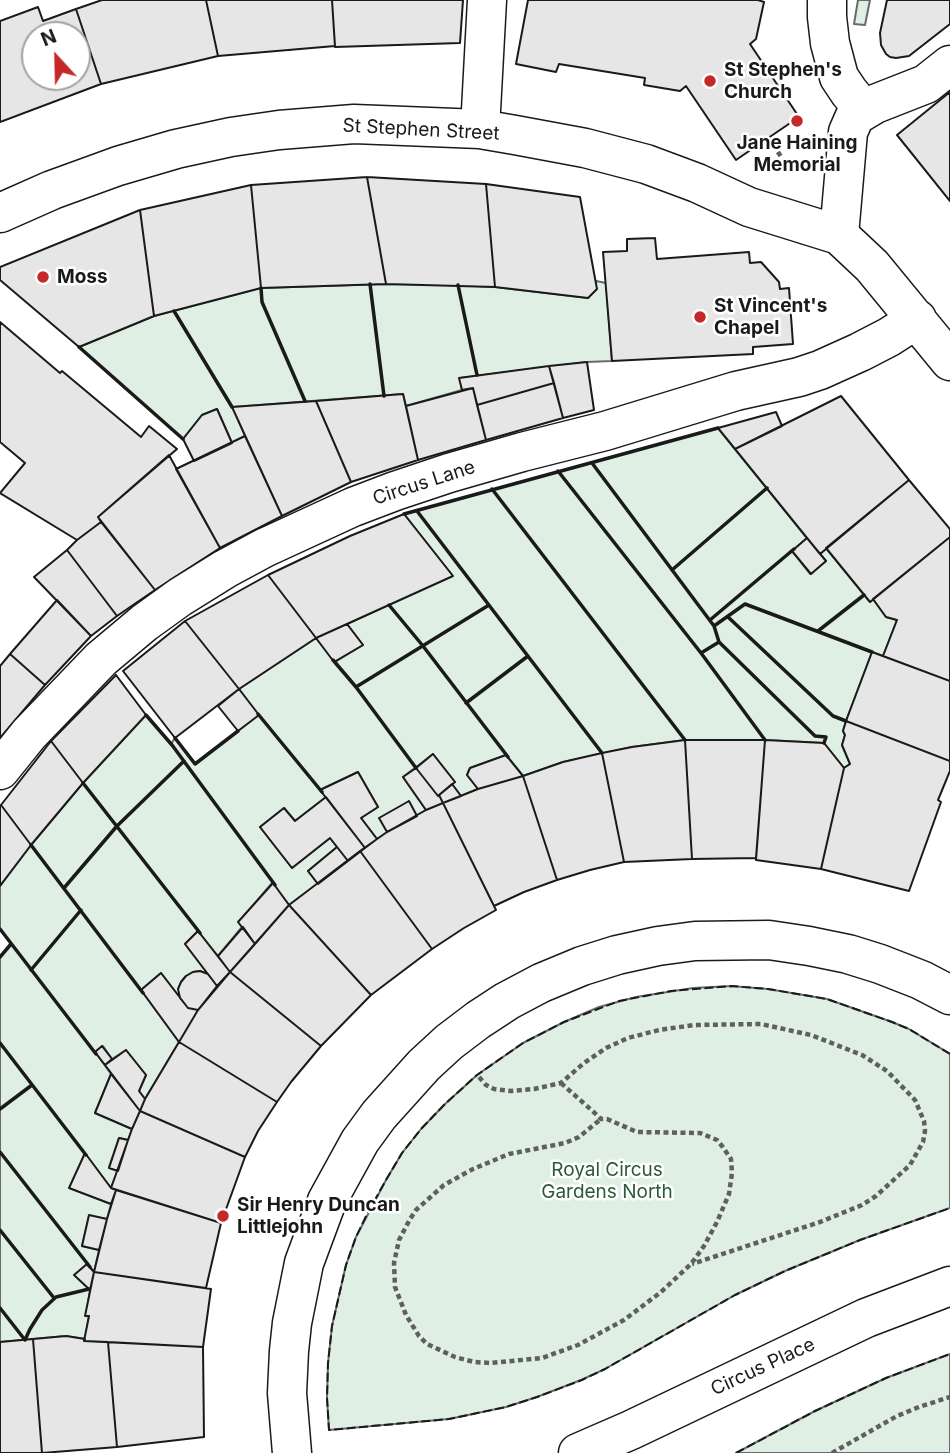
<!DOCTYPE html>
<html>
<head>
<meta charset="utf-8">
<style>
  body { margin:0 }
  #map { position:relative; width:950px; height:1453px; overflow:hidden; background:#fff; font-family:Inter,sans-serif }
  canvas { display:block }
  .north { position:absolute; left:21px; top:21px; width:70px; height:70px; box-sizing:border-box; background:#fff; border:2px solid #a3a3a3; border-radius:50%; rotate:338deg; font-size:19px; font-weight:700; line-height:28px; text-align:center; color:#1a1a1a }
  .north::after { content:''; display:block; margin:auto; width:24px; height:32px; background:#c62828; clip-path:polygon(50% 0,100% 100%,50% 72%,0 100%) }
</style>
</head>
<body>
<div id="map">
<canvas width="950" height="1453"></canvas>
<div class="north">N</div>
</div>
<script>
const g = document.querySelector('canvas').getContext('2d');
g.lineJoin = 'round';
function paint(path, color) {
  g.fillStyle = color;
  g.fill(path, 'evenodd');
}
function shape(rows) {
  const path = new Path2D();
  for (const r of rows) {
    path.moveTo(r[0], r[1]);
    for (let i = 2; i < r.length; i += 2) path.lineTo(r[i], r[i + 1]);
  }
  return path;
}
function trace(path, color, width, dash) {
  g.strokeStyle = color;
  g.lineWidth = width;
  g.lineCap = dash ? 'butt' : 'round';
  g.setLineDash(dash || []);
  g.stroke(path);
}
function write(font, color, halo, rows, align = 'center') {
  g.font = font + ' Inter,sans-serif';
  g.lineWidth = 5;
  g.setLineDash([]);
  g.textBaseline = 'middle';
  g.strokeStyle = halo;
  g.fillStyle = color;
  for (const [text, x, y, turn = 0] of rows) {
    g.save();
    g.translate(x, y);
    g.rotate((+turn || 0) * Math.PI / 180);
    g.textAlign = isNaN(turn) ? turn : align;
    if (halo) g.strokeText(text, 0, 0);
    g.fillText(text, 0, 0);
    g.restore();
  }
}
const green = shape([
  [858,0,870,0,865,25,854,24,858,0],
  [596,281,606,283,612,361,587,362,460,378,462,390,406,406,403,394,233,407,245,436,232,443,217,409,202,415,183,439,79,347,154,316,261,288,386,284,458,285,495,287,588,298,596,289,596,281],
  [718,428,807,538,792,551,810,574,826,561,820,554,826,548,870,602,873,599,886,617,897,620,883,656,872,652,846,721,843,731,845,735,842,745,850,764,844,768,824,743,765,740,685,740,632,747,563,762,523,776,506,755,470,768,467,775,478,789,461,796,452,784,455,782,433,754,403,777,426,810,377,839,361,818,378,807,358,772,320,790,326,797,295,821,284,808,260,827,292,868,330,838,337,847,308,871,318,884,289,905,272,883,239,922,242,927,218,956,198,931,185,944,208,974,200,971,193,972,186,976,181,982,179,989,180,998,161,973,141,990,179,1042,145,1099,139,1091,146,1075,126,1050,112,1059,103,1046,95,1052,111,1074,95,1113,132,1129,128,1140,119,1138,109,1167,118,1171,111,1188,85,1154,70,1188,111,1204,107,1219,89,1216,82,1246,99,1250,94,1272,87,1264,75,1275,90,1290,86,1316,89,1316,85,1339,66,1336,0,1342,0,957,11,944,0,929,0,886,31,845,83,783,146,715,171,744,175,738,196,764,258,715,239,689,316,638,335,662,363,645,347,624,452,575,404,514,718,428],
  [731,986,768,989,827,999,892,1022,909,1029,950,1054,950,1208,860,1240,785,1271,735,1295,605,1369,581,1380,537,1397,506,1407,449,1419,329,1430,327,1398,328,1363,332,1326,346,1265,356,1237,386,1180,402,1153,421,1129,445,1104,477,1075,523,1043,564,1022,599,1007,636,997,693,988,731,986],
  [950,1354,950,1453,736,1453,815,1411,886,1378,950,1354]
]);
paint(green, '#e0efe3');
trace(green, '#6a6a6a', 2);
const building = shape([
  [102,0,206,0,218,56,101,84,76,9,102,0],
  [206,0,332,0,335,46,218,56,206,0],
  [332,0,463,0,460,43,335,47,332,0],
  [528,0,758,0,764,2,756,39,750,44,799,117,736,160,686,86,680,91,644,85,645,78,559,64,556,72,516,64,528,0],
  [887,0,950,0,950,24,909,56,896,58,890,57,886,54,881,45,880,33,887,0],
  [38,7,43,21,76,9,101,84,0,122,0,21,38,7],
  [35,35,77,35,77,77,35,77,35,35],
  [950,92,950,201,897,135,950,92],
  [367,177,486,184,495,287,386,284,367,177],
  [367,177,386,284,261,288,251,185,367,177],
  [486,184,580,197,597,289,588,298,495,287,486,184],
  [251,185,261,288,154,316,140,210,251,185],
  [140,210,154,316,79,347,0,280,0,267,140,210],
  [655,238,657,259,749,252,750,263,761,262,779,282,780,289,789,288,793,344,753,347,753,354,612,361,603,252,627,251,627,239,655,238],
  [0,322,60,373,62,371,141,437,149,426,177,449,98,517,101,522,77,540,0,493,25,463,0,442,0,322],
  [587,362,594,410,563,418,549,366,587,362],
  [549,366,554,383,477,405,473,388,462,390,459,378,549,366],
  [554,383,563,418,486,440,477,405,554,383],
  [473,388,486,440,418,460,406,406,473,388],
  [403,394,418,460,351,482,316,401,403,394],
  [841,396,909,480,820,554,735,449,841,396],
  [316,401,351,482,282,516,232,407,316,401],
  [217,409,232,443,194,461,183,439,202,415,217,409],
  [776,412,782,426,735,449,718,428,776,412],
  [245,436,282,516,220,548,176,469,245,436],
  [169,455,220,548,155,590,98,517,169,455],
  [909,480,950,529,950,537,870,602,826,548,909,480],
  [404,514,453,576,316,638,268,575,350,536,404,514],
  [101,522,155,590,117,616,67,550,77,540,101,522],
  [950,537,950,681,883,656,897,620,886,617,873,599,950,537],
  [807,538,826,561,811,574,792,551,807,538],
  [67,550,117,616,91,636,34,577,67,550],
  [268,575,316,638,239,689,185,621,268,575],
  [57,600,91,636,45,685,10,654,57,600],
  [185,621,239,689,175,738,123,671,185,621],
  [347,624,363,645,334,662,316,638,347,624],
  [872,652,950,681,950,761,846,721,872,652],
  [10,654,45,685,0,738,0,666,10,654],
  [116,675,146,715,83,783,51,741,116,675],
  [239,689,259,715,238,731,218,706,239,689],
  [846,721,950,761,950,771,938,800,941,802,909,891,821,869,844,768,850,764,842,745,845,735,843,731,846,721],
  [685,740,692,859,624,862,602,753,632,747,685,740],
  [685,740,765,740,756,858,692,859,685,740],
  [765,740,824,743,844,768,821,869,756,860,765,740],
  [51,741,83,783,31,845,1,805,51,741],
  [602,753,624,862,590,870,557,880,523,776,563,762,602,753],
  [433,754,455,782,438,796,416,768,433,754],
  [506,755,523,776,478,789,467,775,470,768,506,755],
  [416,768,438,796,439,795,443,803,426,810,403,777,416,768],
  [358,772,378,807,361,818,377,839,365,848,320,790,358,772],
  [523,776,557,880,524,892,494,906,443,803,478,789,523,776],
  [452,784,461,796,443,803,439,795,452,784],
  [326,797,365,848,348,861,330,838,292,868,260,827,284,808,295,821,326,797],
  [409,801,417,816,387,832,379,818,409,801],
  [443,803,496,910,464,928,432,949,360,851,387,832,426,810,443,803],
  [1,805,31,845,0,886,0,806,1,805],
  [337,847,348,861,318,884,308,871,337,847],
  [360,851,432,949,371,995,289,905,360,851],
  [273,883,289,905,255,944,238,922,273,883],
  [289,905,371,995,321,1046,230,972,289,905],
  [243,927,255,944,230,972,218,956,243,927],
  [198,931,230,972,217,986,185,944,198,931],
  [200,971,208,974,217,986,198,1010,188,1008,180,998,178,989,181,982,186,976,193,972,200,971],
  [230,972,321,1046,291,1082,277,1102,179,1042,198,1010,230,972],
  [161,973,188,1008,198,1010,179,1042,141,990,161,973],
  [179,1042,277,1102,258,1131,245,1157,140,1111,145,1099,179,1042],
  [102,1046,112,1059,105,1065,95,1052,102,1046],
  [126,1050,146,1075,139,1091,145,1099,140,1111,105,1065,126,1050],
  [111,1074,140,1111,132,1129,95,1113,111,1074],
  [140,1111,245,1157,221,1223,111,1188,132,1129,140,1111],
  [119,1138,128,1140,118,1171,109,1168,119,1138],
  [85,1153,111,1188,116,1190,111,1204,69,1188,85,1153],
  [116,1190,221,1223,206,1288,94,1272,107,1219,116,1190],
  [89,1215,107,1219,99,1250,82,1246,89,1215],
  [87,1264,94,1272,90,1290,74,1275,87,1264],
  [94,1272,211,1289,203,1347,84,1341,89,1316,85,1316,94,1272],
  [66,1336,85,1339,84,1341,108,1342,117,1447,42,1453,33,1339,66,1336],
  [33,1339,42,1453,0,1453,0,1342,33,1339],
  [108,1342,203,1347,204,1437,117,1447,108,1342]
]);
paint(building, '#e6e6e6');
trace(building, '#1a1a1a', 2);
const street = shape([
  [827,0,827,17,830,43,839,77,849,92,864,110],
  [480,129,487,0],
  [0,213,52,190,118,166,176,149,231,137,279,130,354,124,480,129,515,135,585,148,646,164,697,183,749,207,839,235,872,266,950,361],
  [839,235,848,132,855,116,875,104,926,84,950,65],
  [0,770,29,734,101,659,144,623,180,597,225,569,264,548,353,507,395,491,449,473,522,452,605,431,736,391,799,377,820,370,860,352,889,337,917,319],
  [292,1453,287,1393,289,1351,292,1323,304,1263,327,1201,360,1141,379,1115,424,1065,449,1042,478,1020,507,1001,541,983,582,966,617,955,658,946,695,941,769,940,809,946,848,954,880,964,921,980,950,995]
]);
const secondary = shape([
  [578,1453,631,1430,866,1318,950,1286]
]);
trace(street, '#1a1a1a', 41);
trace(secondary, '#1a1a1a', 41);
trace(shape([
  [768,138,787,165],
  [479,1077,486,1085,494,1089,511,1091,534,1089,561,1083,584,1063,606,1048,628,1038,659,1030,694,1025,761,1024,811,1035,862,1055,887,1071,915,1100,924,1121,925,1131,923,1142,910,1165,876,1196,862,1205,820,1222,692,1264],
  [561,1083,597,1115,601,1119,607,1119,637,1132,700,1133,717,1140,722,1146,731,1159,732,1173,729,1194,717,1222,704,1246,691,1264,661,1292,624,1320,578,1345,542,1358,491,1363,474,1362,455,1357,427,1344,419,1336,406,1315,395,1287,394,1263,399,1240,410,1219,416,1210,444,1185,473,1169,509,1154,565,1143,579,1137,601,1119],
  [832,1453,897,1416,919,1407,950,1397]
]), '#5f5f5f', 4.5, [5, 3.5]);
trace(street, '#fff', 38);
trace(secondary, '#fff', 38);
trace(shape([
  [950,1054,909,1029,892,1022,827,999,768,989,731,986,671,991,619,1001,564,1022,523,1043,477,1075,445,1104,421,1129,402,1153,386,1180,368,1212,356,1237,346,1265,332,1326,328,1363,327,1398,329,1430,449,1419,506,1407,537,1397,582,1380,605,1369,735,1295,785,1271,860,1240,950,1208],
  [736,1453,815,1411,886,1378,950,1354]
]), '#1a1a1a', 2, [9, 3.5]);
trace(shape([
  [370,284,384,396],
  [458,285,477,375],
  [261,288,262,302,305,401],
  [174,311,232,407],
  [79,347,183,439],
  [592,463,714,626,719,642,701,653],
  [558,471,701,653,765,740],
  [492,489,685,740],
  [417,511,602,753],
  [404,514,718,428],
  [672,570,767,488],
  [389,605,423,646,508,757],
  [728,617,833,716,846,721],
  [710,620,794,549],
  [714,626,745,604,872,652],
  [818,631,864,595],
  [719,642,815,736,826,737,824,743],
  [333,660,356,687,416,768],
  [356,687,489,605],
  [466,703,528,656],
  [258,714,322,792],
  [146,715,172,745,275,885],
  [175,738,195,764,238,731],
  [83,783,200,933],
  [31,845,143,993],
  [64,888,117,826,184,761],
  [0,929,96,1054],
  [0,957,11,944],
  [31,970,81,910],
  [0,1043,86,1155],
  [0,1109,32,1085],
  [0,1152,90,1267],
  [0,1230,54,1298],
  [0,1308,25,1340,30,1329,42,1310,56,1297,89,1289]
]), '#1a1a1a', 3.5);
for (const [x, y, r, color] of [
  [710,81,7,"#c62828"],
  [797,121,7,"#c62828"],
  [43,277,7,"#c62828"],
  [700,317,7,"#c62828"],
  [223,1216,7,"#c62828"]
]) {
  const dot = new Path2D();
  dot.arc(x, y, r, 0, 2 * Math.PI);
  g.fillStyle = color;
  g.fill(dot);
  trace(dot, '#fff', 2.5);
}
write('bold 19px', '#1a1a1a', '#fff', [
  ["St Stephen's",724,70],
  ["Church",724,92],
  ["Jane Haining",797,143,"center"],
  ["Memorial",797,165,"center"],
  ["Moss",57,277],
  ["St Vincent's",714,306],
  ["Chapel",714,328],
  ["Sir Henry Duncan",237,1205],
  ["Littlejohn",237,1227]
], 'left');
write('19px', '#1a1a1a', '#fff', [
  ["St Stephen Street",421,130,3],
  ["Circus Lane",424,483,-18],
  ["Circus Place",763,1367,-25]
]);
write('19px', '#2b5a34', '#fff', [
  ["Royal Circus",607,1170],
  ["Gardens North",607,1192]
]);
</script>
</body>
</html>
